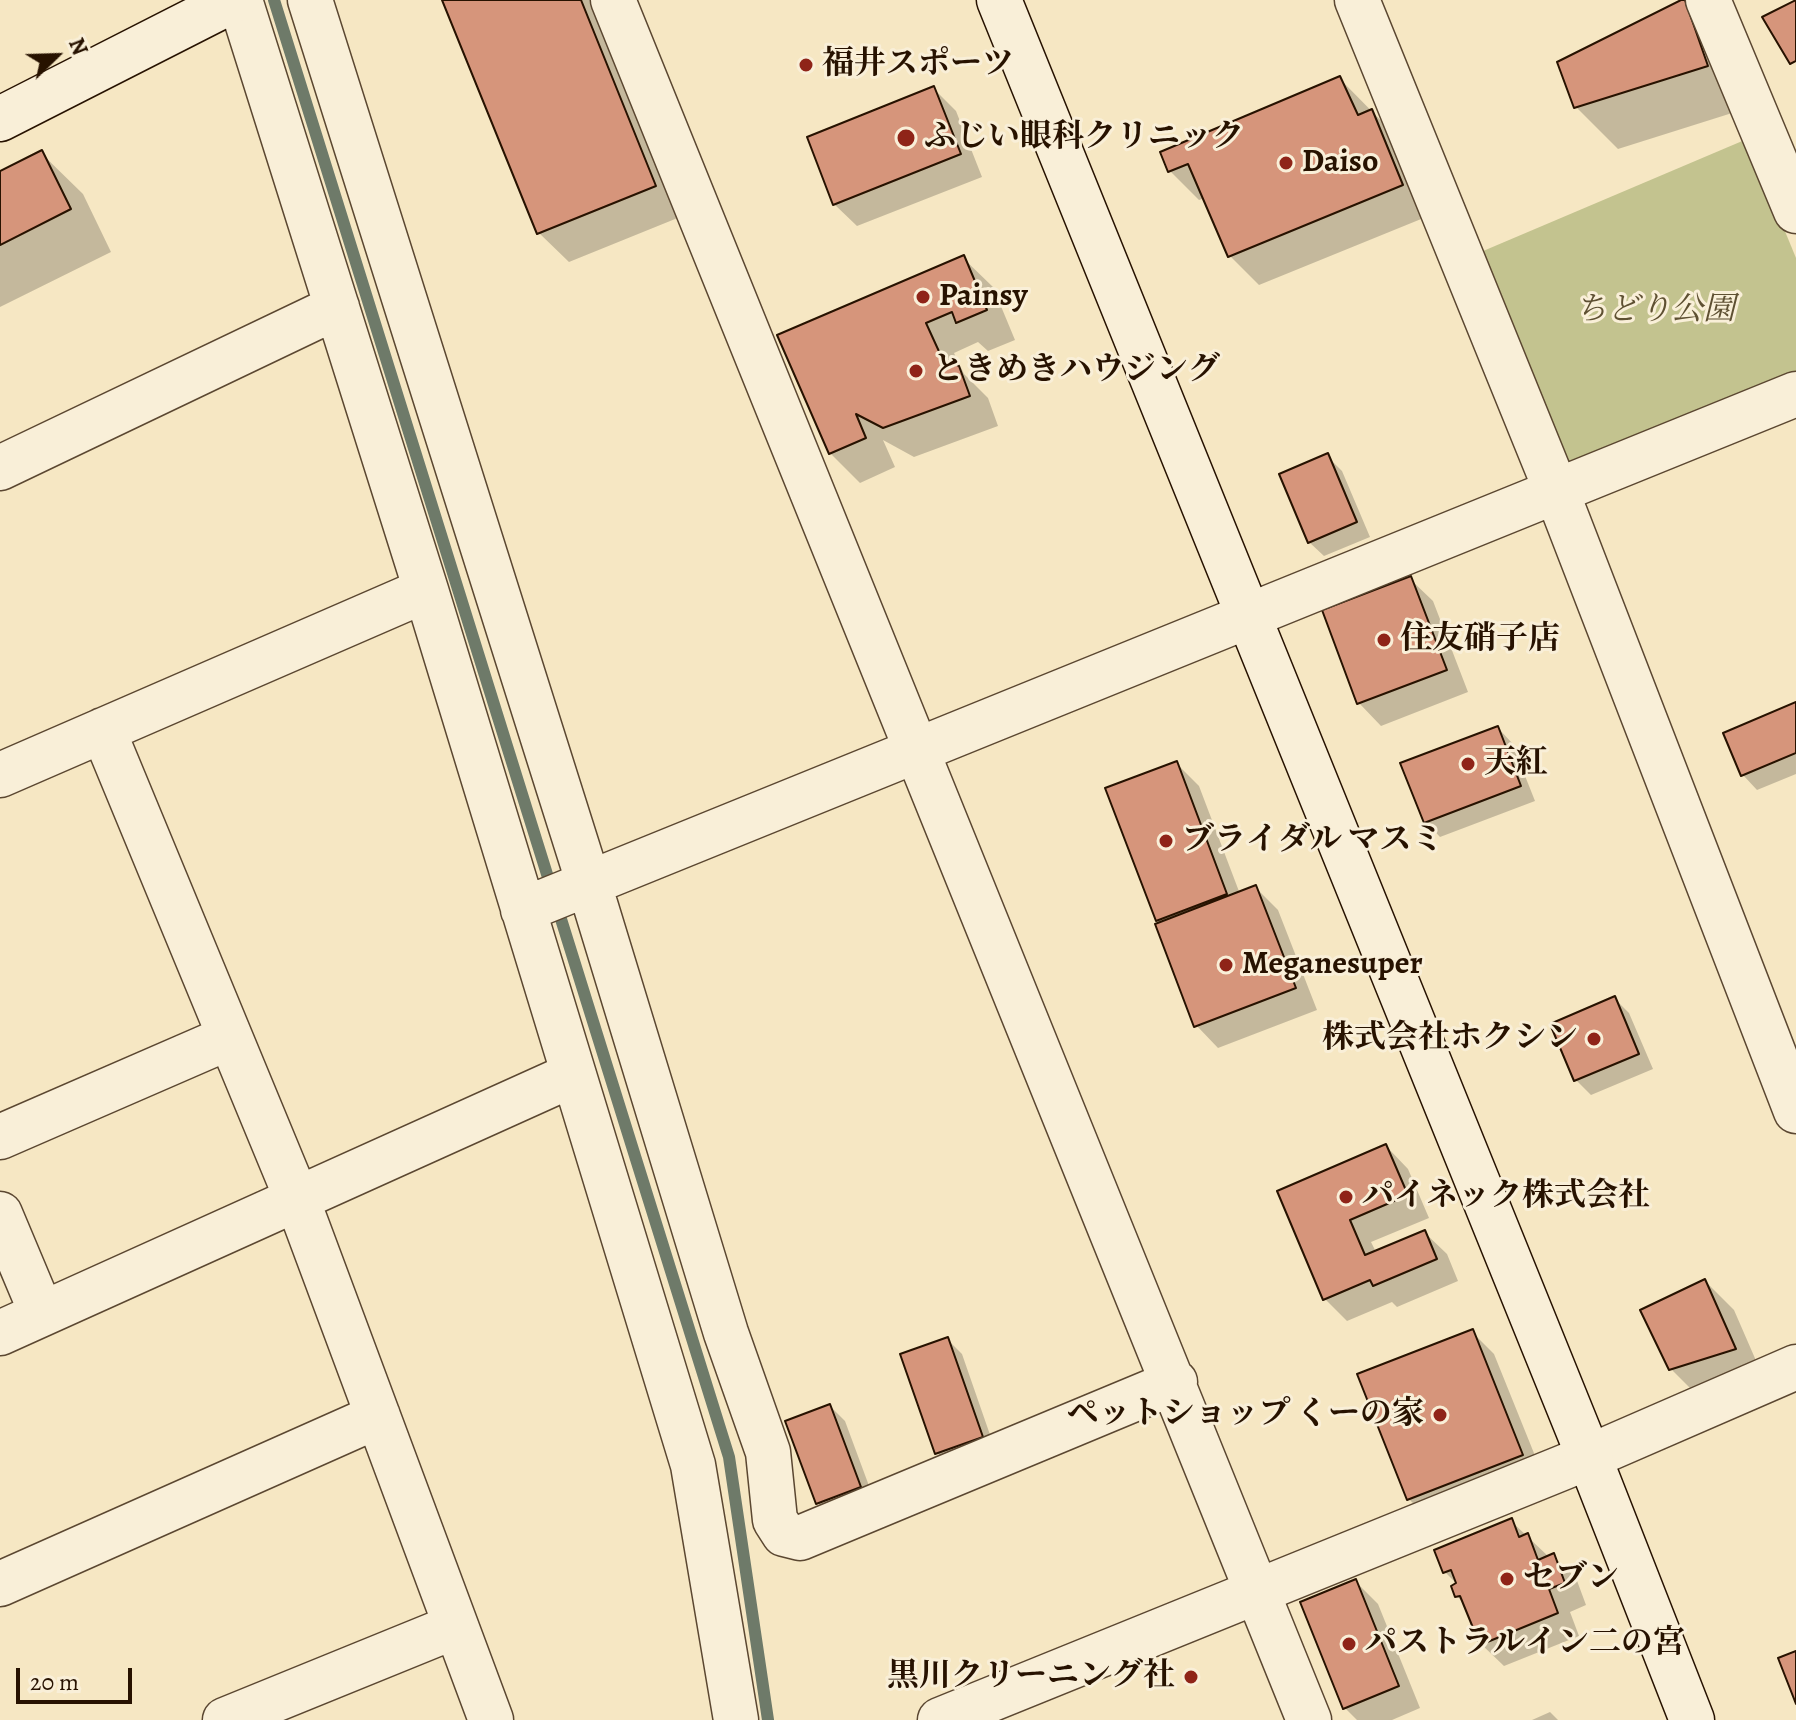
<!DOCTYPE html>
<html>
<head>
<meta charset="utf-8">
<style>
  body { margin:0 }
  #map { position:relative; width:1796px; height:1720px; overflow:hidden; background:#f6e7c3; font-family:Alegreya,serif }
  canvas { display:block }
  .north { position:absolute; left:16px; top:16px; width:80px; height:80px; -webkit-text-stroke:6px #f9efd8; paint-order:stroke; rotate:67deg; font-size:22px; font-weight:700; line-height:32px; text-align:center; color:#271200 }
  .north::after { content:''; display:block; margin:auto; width:28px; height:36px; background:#271200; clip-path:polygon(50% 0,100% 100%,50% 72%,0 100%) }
  .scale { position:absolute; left:16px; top:1668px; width:116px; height:36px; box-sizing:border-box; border:4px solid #271200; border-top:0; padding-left:10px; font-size:24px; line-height:28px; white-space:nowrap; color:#271200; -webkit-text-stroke:6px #f9efd8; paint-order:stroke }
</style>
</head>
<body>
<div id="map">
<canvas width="1796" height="1720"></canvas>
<div class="north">N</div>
<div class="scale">20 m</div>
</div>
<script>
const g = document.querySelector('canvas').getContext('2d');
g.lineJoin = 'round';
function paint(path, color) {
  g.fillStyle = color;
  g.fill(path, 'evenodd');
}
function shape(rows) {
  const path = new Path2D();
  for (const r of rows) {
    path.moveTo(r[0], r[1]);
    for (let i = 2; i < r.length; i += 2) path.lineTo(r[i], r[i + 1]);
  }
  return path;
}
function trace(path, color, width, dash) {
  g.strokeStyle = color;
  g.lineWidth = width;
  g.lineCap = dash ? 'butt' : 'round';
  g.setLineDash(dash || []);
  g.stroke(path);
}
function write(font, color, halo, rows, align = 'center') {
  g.font = font + ' Alegreya,"Noto Serif JP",serif';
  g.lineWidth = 6;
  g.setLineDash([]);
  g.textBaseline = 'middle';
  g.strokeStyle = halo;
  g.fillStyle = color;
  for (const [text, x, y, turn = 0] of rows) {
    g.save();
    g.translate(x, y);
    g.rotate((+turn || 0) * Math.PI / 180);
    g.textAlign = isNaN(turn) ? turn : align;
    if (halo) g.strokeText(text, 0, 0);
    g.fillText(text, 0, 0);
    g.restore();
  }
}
paint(shape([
  [1747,139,1796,258,1796,387,1563,481,1469,257]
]), '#c3c38f');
paint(shape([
  [445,0,597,0,685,215,569,262,539,233],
  [1684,1,1725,43,1748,108,1618,149,1576,107],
  [1340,79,1401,141,1431,215,1259,285,1230,256,1205,198,1199,200,1170,171],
  [934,89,956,111,982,177,857,226,834,204],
  [41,153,83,194,111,252,0,307,0,173],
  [963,258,993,287,1015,340,988,351,978,342,954,353,964,374,988,398,998,426,914,457,883,440,895,467,860,483,830,453,780,336],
  [1327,456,1342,471,1370,537,1324,556,1309,542],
  [1410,579,1433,601,1468,692,1381,726,1359,703],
  [1796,704,1796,774,1757,790,1743,775],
  [1498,728,1512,743,1535,801,1440,837,1426,822],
  [1176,763,1199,786,1240,894,1256,888,1278,910,1317,1010,1218,1048,1196,1025,1161,924,1157,920],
  [1614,998,1629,1013,1653,1069,1591,1095,1576,1080],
  [1386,1146,1408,1169,1429,1218,1371,1242,1376,1252,1424,1232,1447,1254,1458,1281,1397,1307,1392,1302,1347,1321,1325,1299,1279,1192],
  [1705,1281,1734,1310,1764,1379,1700,1398,1671,1369],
  [1472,1332,1494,1354,1544,1478,1431,1522,1409,1499],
  [947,1339,962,1354,996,1452,952,1467,937,1453],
  [830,1406,845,1421,875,1502,833,1518,818,1503],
  [1511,1521,1549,1557,1553,1556,1576,1578,1586,1605,1570,1612,1579,1636,1504,1666,1481,1644,1466,1606,1457,1596,1458,1585,1445,1572],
  [1355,1581,1378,1604,1420,1708,1392,1720,1357,1720,1345,1708],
  [1550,1712,1558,1720,1532,1720]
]), '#0003');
trace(shape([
  [274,0,729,1457,768,1720]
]), '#6e7a69', 12);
const building = shape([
  [442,0,581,0,656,186,537,234,442,0],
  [1681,0,1685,0,1708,66,1574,108,1557,62,1681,0],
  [1796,0,1796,61,1790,64,1762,17,1796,0],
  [1340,76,1358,115,1372,109,1403,185,1228,257,1188,164,1168,172,1160,152,1340,76],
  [934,86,961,154,833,205,807,137,934,86],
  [42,150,71,209,0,245,0,171,42,150],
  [964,255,987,310,956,323,952,312,926,323,942,358,959,366,970,396,883,428,856,414,866,438,829,454,777,335,964,255],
  [1328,453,1357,522,1308,543,1279,474,1328,453],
  [1411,576,1447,670,1357,704,1322,610,1411,576],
  [1796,702,1796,753,1741,776,1723,733,1796,702],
  [1498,726,1521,786,1424,823,1400,763,1498,726],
  [1177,761,1227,894,1156,921,1105,788,1177,761],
  [1256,885,1296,988,1194,1027,1155,924,1256,885],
  [1615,996,1639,1054,1574,1081,1550,1024,1615,996],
  [1386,1144,1408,1195,1350,1220,1365,1255,1425,1230,1437,1259,1373,1286,1370,1280,1323,1300,1277,1191,1386,1144],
  [1705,1279,1736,1349,1669,1370,1640,1310,1705,1279],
  [1473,1329,1523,1455,1407,1500,1357,1374,1473,1329],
  [948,1337,983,1437,935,1454,900,1354,948,1337],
  [830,1404,861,1487,816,1504,785,1421,830,1404],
  [1512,1518,1519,1537,1528,1533,1538,1560,1554,1553,1565,1583,1549,1589,1558,1613,1480,1645,1460,1596,1455,1597,1451,1586,1456,1583,1451,1570,1443,1573,1434,1550,1512,1518],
  [1356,1579,1399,1686,1343,1709,1300,1602,1356,1579],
  [1796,1651,1796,1704,1778,1658,1796,1651]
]);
paint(building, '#d6957b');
trace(building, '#271200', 2);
const street = shape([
  [240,0,426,590,693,1465,736,1720],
  [310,0,589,884,726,1333,768,1452,775,1520,784,1534,800,1538,1175,1382],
  [613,0,1309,1720],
  [1357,0,1556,490,1796,1111],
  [1708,0,1796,211],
  [0,468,337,307],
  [103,730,297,1199,491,1720],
  [0,775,426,590],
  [523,910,1796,394],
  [0,1137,230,1037],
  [0,1214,42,1314],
  [0,1333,572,1075],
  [0,1584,378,1416],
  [225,1720,456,1626],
  [940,1720,1589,1457,1796,1367]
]);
const secondary = shape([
  [999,0,1589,1457,1692,1720],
  [0,119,234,0]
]);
trace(street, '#5b4731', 47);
trace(secondary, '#271200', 47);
trace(street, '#f9efd8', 44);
trace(secondary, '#f9efd8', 44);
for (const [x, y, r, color] of [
  [806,65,8,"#8f2418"],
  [906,138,10,"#8f2418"],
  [1286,163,8,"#8f2418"],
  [923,297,8,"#8f2418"],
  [916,371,8,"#8f2418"],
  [1384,640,8,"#8f2418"],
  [1468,764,8,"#8f2418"],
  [1166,841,8,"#8f2418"],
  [1226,965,8,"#8f2418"],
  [1594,1039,8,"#8f2418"],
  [1346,1197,8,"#8f2418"],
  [1440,1415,8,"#8f2418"],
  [1507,1579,8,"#8f2418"],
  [1349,1644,8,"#8f2418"],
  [1191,1677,8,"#8f2418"]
]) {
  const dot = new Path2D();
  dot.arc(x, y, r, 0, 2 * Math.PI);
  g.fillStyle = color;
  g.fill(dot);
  trace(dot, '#f9efd8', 3);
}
write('bold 32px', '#271200', '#f9efd8', [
  ["福井スポーツ",822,65],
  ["ふじい眼科クリニック",924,138],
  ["Daiso",1302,163],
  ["Painsy",939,297],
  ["ときめきハウジング",932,371],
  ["住友硝子店",1400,640],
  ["天紅",1484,764],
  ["ブライダル マスミ",1182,841],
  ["Meganesuper",1242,965],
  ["株式会社ホクシン",1578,1039,"right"],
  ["パイネック株式会社",1362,1197],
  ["ペットショップ くーの家",1424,1415,"right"],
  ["セブン",1523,1579],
  ["パストラルイン二の宮",1365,1644],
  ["黒川クリーニング社",1175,1677,"right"]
], 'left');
write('italic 32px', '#5e5032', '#f9efd8', [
  ["ちどり公園",1655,311]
]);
</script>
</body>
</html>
